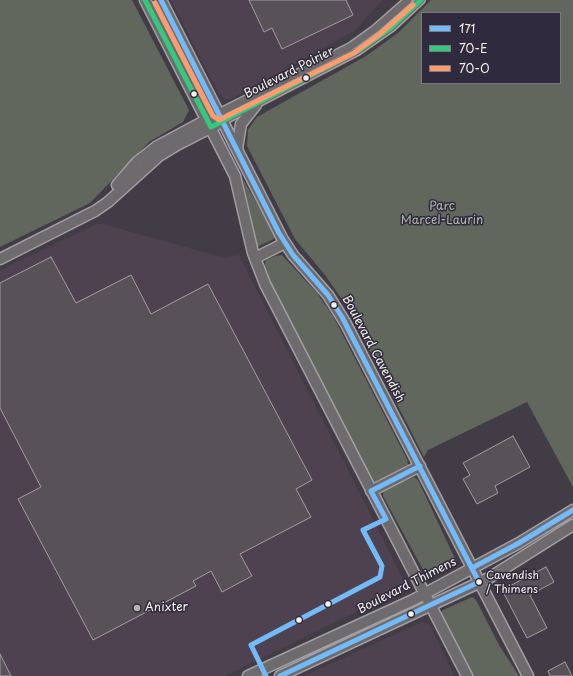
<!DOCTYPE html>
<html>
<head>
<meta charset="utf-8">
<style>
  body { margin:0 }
  #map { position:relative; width:573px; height:676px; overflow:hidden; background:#423c46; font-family:"Playpen Sans",sans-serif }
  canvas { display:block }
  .legend { position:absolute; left:421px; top:12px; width:140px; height:72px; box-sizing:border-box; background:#2f2a3d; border:1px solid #7e7a81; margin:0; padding:5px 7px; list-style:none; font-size:12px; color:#f4f1e8 }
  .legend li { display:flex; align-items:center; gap:8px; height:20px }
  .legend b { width:20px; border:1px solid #7e7a81 }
</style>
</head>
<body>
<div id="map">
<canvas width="573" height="676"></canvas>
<ul class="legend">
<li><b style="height:5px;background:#73baf8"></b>171</li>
<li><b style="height:5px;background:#33ca7d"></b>70-E</li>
<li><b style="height:5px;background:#fc9b6d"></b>70-O</li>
</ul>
</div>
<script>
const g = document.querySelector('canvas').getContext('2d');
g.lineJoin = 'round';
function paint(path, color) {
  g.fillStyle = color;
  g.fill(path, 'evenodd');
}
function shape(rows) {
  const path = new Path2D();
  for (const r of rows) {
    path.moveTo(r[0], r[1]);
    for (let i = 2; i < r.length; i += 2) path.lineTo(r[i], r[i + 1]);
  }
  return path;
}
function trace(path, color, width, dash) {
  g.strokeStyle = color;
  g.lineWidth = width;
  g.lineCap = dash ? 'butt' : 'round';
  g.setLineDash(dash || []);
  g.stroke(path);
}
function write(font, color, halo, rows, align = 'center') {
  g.font = font + ' "Playpen Sans",sans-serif';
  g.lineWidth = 3;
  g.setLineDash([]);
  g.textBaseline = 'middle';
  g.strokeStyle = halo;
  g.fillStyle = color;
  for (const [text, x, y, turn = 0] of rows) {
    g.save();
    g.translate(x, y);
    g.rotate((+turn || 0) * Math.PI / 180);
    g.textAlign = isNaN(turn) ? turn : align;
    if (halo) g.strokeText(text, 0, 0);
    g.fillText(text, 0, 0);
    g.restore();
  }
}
paint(shape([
  [171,0,383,0,354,31,231,99,225,99,219,94],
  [99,223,225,258,239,255,407,587,225,676,0,676,0,270],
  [422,622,430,625,454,676,304,676]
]), '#4f4250');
paint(shape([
  [0,0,132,0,189,110,183,122,149,142,90,203,0,247],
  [431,0,573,0,573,487,527,402,428,450,424,457,348,308,325,275,295,239,247,146,248,130,257,117,366,56,398,33],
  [422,13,560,13,560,83,422,83],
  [366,39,368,42,237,112,235,108],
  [243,179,275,236,274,239,257,247],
  [282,255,317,293,333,316,407,459,408,465,375,482,368,476,271,287,264,266,266,260,275,256],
  [414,477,418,480,457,563,427,577,383,496,383,490],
  [472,597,476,600,499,645,519,676,473,676,440,614,443,610]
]), '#61675d');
const building = shape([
  [249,0,346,0,353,15,282,49,272,28,264,32,249,0],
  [51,257,76,303,131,275,151,314,208,284,312,480,296,489,311,517,240,554,252,576,222,592,211,571,193,581,196,586,93,640,18,499,41,487,0,408,0,283,51,257],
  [513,436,530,467,495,486,498,493,477,504,463,479,470,475,463,463,513,436],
  [546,567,554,582,530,595,547,628,527,638,502,590,546,567],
  [0,654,11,676,0,676,0,654],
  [565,662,572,676,550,676,548,671,565,662]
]);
paint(building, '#595158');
trace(building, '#a29ea1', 1);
const street = shape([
  [219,113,350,47,375,29,408,0],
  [223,121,358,51,391,28,421,0]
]);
const secondary = shape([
  [145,0,235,176,253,253,265,284,467,676],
  [161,0,282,238,293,255,328,295,346,324,528,676],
  [237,149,241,124,256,105],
  [117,185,137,162,156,147,212,117],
  [255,258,285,243],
  [0,259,95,211,108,202,159,156,177,145,216,125],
  [371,491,420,466],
  [248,676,413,600,519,543,573,510],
  [280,676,489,578,573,525]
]);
trace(street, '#a29ea1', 10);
trace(secondary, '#a29ea1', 13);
trace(street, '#6e6b6e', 7);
trace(secondary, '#6e6b6e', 10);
trace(shape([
  [161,0,279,233,293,255,328,295,342,317,479,582,280,676],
  [472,568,519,543,573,510],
  [266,676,251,645,380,577,382,566,363,530,386,519,371,491,420,466]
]), '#73baf8', 5);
trace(shape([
  [145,0,211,127,358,51,391,28,421,0]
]), '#33ca7d', 5);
trace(shape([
  [155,3,213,116,219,120,354,53,380,34,413,5]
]), '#fc9b6d', 5);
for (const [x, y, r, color] of [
  [306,78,3.5,"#f4f1e8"],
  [194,94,3.5,"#f4f1e8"],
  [334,305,3.5,"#f4f1e8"],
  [479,582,3.5,"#f4f1e8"],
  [328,604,3.5,"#f4f1e8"],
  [137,608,4,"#b6b2af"],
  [411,614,3.5,"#f4f1e8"],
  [299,620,3.5,"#f4f1e8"]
]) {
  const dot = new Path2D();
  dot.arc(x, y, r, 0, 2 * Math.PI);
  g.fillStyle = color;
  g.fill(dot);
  trace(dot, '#2f2a3d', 1.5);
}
write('11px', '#f4f1e8', '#2f2a3d', [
  ["Cavendish",486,576],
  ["/ Thimens",486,590]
], 'left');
write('12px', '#f4f1e8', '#2f2a3d', [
  ["Boulevard Poirier",289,73,-27],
  ["Boulevard Cavendish",373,349,62],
  ["Boulevard Thimens",407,586,-27]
]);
write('12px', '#b4b6ab', '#2f2a3d', [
  ["Parc",442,207],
  ["Marcel-Laurin",442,221]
]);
write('12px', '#f4f1e8', '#2f2a3d', [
  ["Anixter",145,608]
], 'left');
</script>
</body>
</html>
